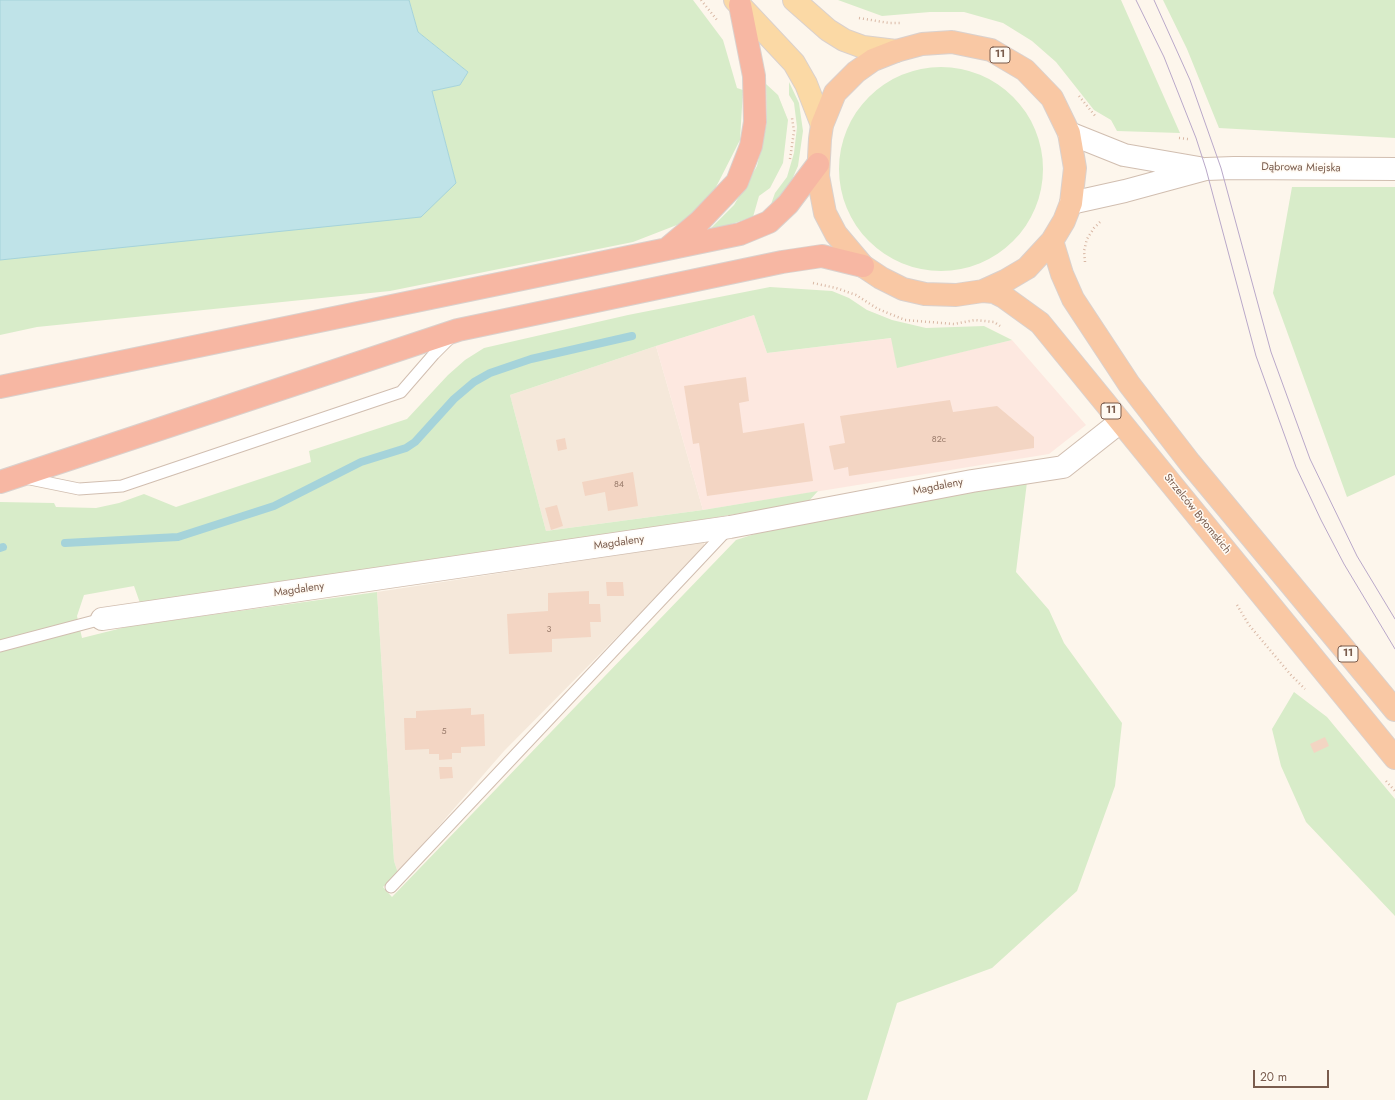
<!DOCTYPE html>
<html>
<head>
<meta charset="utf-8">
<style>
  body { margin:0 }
  #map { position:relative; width:1395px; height:1100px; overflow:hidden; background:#fdf6ec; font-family:Jost,sans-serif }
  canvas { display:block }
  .scale { position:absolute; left:1253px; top:1070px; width:76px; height:18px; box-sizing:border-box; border:2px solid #7a5c4d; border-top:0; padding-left:5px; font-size:12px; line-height:14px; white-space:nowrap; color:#7a5c4d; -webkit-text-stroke:3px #fffaf3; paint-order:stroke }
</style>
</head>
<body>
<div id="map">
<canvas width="1395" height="1100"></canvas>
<div class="scale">20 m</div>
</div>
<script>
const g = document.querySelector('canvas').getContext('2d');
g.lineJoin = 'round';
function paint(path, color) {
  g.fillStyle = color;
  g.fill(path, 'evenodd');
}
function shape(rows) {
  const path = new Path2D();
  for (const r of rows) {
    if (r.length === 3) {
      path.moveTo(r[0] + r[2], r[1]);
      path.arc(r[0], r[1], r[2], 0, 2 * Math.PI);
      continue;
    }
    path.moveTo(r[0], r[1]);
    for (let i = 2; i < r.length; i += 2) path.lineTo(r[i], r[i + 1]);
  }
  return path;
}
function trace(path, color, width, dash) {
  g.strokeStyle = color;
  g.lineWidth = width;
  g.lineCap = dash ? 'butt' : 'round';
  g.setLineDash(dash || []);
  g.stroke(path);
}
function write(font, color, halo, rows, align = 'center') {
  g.font = font + ' Jost,sans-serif';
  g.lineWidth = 3;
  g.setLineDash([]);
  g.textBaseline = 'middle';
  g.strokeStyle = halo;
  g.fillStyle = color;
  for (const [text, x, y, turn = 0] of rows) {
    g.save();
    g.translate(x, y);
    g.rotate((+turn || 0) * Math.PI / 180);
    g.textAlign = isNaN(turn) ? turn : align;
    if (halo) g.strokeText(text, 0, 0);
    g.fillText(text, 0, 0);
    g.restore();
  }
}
paint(shape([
  [656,346,703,510,546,531,510,395],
  [704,542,704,549,504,751,398,873,394,861,377,592]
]), '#f5e8da');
paint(shape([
  [754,315,767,353,892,338,897,367,1012,340,1086,425,1049,454,703,510,656,346]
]), '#fde8e0');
paint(shape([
  [409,0,693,0,723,40,737,88,743,90,740,140,715,189,682,223,633,242,390,291,37,327,0,335,0,260,456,183,432,91,460,85,468,72,418,32],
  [838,0,1121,0,1180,133,1117,131,1111,120,1094,110,1056,62,1032,41,1003,23,964,12,930,12,882,16],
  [1163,0,1395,0,1395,138,1219,128,1187,49],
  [941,169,102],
  [789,82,799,103,803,131,798,166,787,191,770,207,775,193,787,177,794,153,797,127,794,103,789,95],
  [766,84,778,95,788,120,783,163,770,188,759,196,753,217,707,232,734,205,757,166,767,123],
  [1292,187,1395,187,1395,475,1347,497,1273,293],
  [770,287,832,291,849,298,867,310,892,320,926,328,984,326,1012,340,897,368,891,338,767,353,754,315,656,346,510,395,546,531,703,510,818,491,808,502,519,550,140,603,134,586,84,595,77,616,82,638,130,626,377,592,394,861,398,873,383,887,392,897,736,540,758,533,1027,482,1016,572,1049,610,1064,643,1122,723,1115,786,1077,891,992,968,897,1003,867,1100,0,1100,0,502,54,503,56,507,96,508,119,503,144,494,176,507,311,462,309,451,407,419,448,375,465,360,484,348,628,315],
  [1294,692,1327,717,1395,799,1395,916,1306,822,1281,766,1272,729]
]), '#d8ecc9');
const water = shape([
  [0,0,409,0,418,32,468,72,460,85,432,91,456,183,421,217,0,260,0,0]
]);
paint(water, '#bfe3e8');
trace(water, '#a5d3da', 1);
trace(shape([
  [65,543,178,537,274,506,361,462,406,448,415,442,454,399,474,382,490,373,531,359,632,336],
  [0,548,3,547]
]), '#a5d3da', 8);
paint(shape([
  [746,377,749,401,739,403,743,433,804,423,813,481,707,496,699,443,693,444,684,386],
  [950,400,953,412,997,406,1034,437,1034,448,849,476,848,467,834,470,829,446,845,443,840,416],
  [565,438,567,449,558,451,556,440],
  [633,472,638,506,608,511,605,492,585,496,582,482],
  [557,505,563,526,551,530,545,508],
  [606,582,623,582,624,596,607,596],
  [589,591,589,604,600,604,601,622,590,622,591,637,552,639,552,652,509,654,507,614,548,611,548,593],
  [471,708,471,715,484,714,485,746,461,747,461,753,452,753,452,759,439,760,439,754,429,754,429,749,405,750,404,718,416,718,416,711],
  [1325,737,1329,746,1314,753,1310,744],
  [439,767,452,767,453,778,440,779]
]), '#f3d5c3');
const service = shape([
  [25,478,79,489,122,486,401,392,434,354,451,337],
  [0,646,102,619],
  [391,887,728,529]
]);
const minor = shape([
  [102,619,730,527,972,481,1063,467,1120,422]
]);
const tertiary = shape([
  [1069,133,1124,155,1199,168],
  [1071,203,1125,191,1206,169,1234,168,1395,169]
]);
const primary = shape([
  [735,0,794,63,806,84,822,125],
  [794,0,828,30,844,40,863,47,896,51]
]);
const trunk = shape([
  [952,42,991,50,1025,70,1052,98,1069,133,1075,168,1071,203,1064,221,1052,241,1027,268,1005,281,983,291,956,295,925,294,903,289,881,278,863,266,836,234,825,213,818,176,820,139,822,125,835,93,856,72,873,60,896,51,922,44,952,42],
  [1052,241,1062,274,1073,299,1129,384,1190,463,1395,710],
  [983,291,994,292,1004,297,1040,323,1395,758]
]);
const motorway = shape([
  [668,248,699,222,737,182,751,146,755,122,754,76,740,5],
  [0,387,740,234,769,222,788,204,818,164],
  [0,482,458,330,782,262,822,256,863,266]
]);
trace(service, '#d1beb0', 13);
trace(minor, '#d1beb0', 24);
trace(tertiary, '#d1beb0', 24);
trace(primary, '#dad1cd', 24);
trace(trunk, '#dad1cd', 24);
trace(motorway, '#dad1cd', 24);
trace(shape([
  [701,0,717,20],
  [859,18,889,23,902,23],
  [1079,96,1096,117],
  [1179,138,1188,139],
  [790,159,794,131,792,118],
  [1085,262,1084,251,1087,239,1094,228,1100,222],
  [813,283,836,288,856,295,878,309,905,320,954,324,975,320,994,322,1000,326],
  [1237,605,1249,625,1291,675,1305,689],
  [1386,781,1395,791]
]), '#d9b8a5', 2.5, [1, 3]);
trace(service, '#fff', 11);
trace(minor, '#fff', 22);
trace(tertiary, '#fff', 22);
trace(primary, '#fbd9a5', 22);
trace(trunk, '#f9c8a4', 22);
trace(motorway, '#f7b7a3', 22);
trace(shape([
  [1136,0,1164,57,1196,138,1206,169,1256,356,1296,467,1321,520,1344,564,1395,649],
  [1154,0,1190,80,1221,168,1271,352,1310,459,1357,556,1395,619]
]), '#b9a8c9', 1);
write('9px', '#987a6a', null, [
  ["82c",939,440],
  ["84",619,485],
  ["3",549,630],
  ["5",444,732]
]);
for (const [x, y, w] of [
  [1000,55,20],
  [1111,411,20],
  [1348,654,20]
]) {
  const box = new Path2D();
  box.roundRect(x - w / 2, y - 8, w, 16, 3);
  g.fillStyle = '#fffaf3';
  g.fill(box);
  trace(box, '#7a5c4d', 1);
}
write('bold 10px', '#7a5c4d', null, [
  ["11",1000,55],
  ["11",1111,411],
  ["11",1348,654]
]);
write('11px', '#7a5c4d', '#fffaf3', [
  ["Dąbrowa Miejska",1301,168,1],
  ["Magdaleny",938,487,-11],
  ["Strzelców Bytomskich",1197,514,51],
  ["Magdaleny",619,543,-8],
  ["Magdaleny",299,590,-8]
]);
</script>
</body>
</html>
